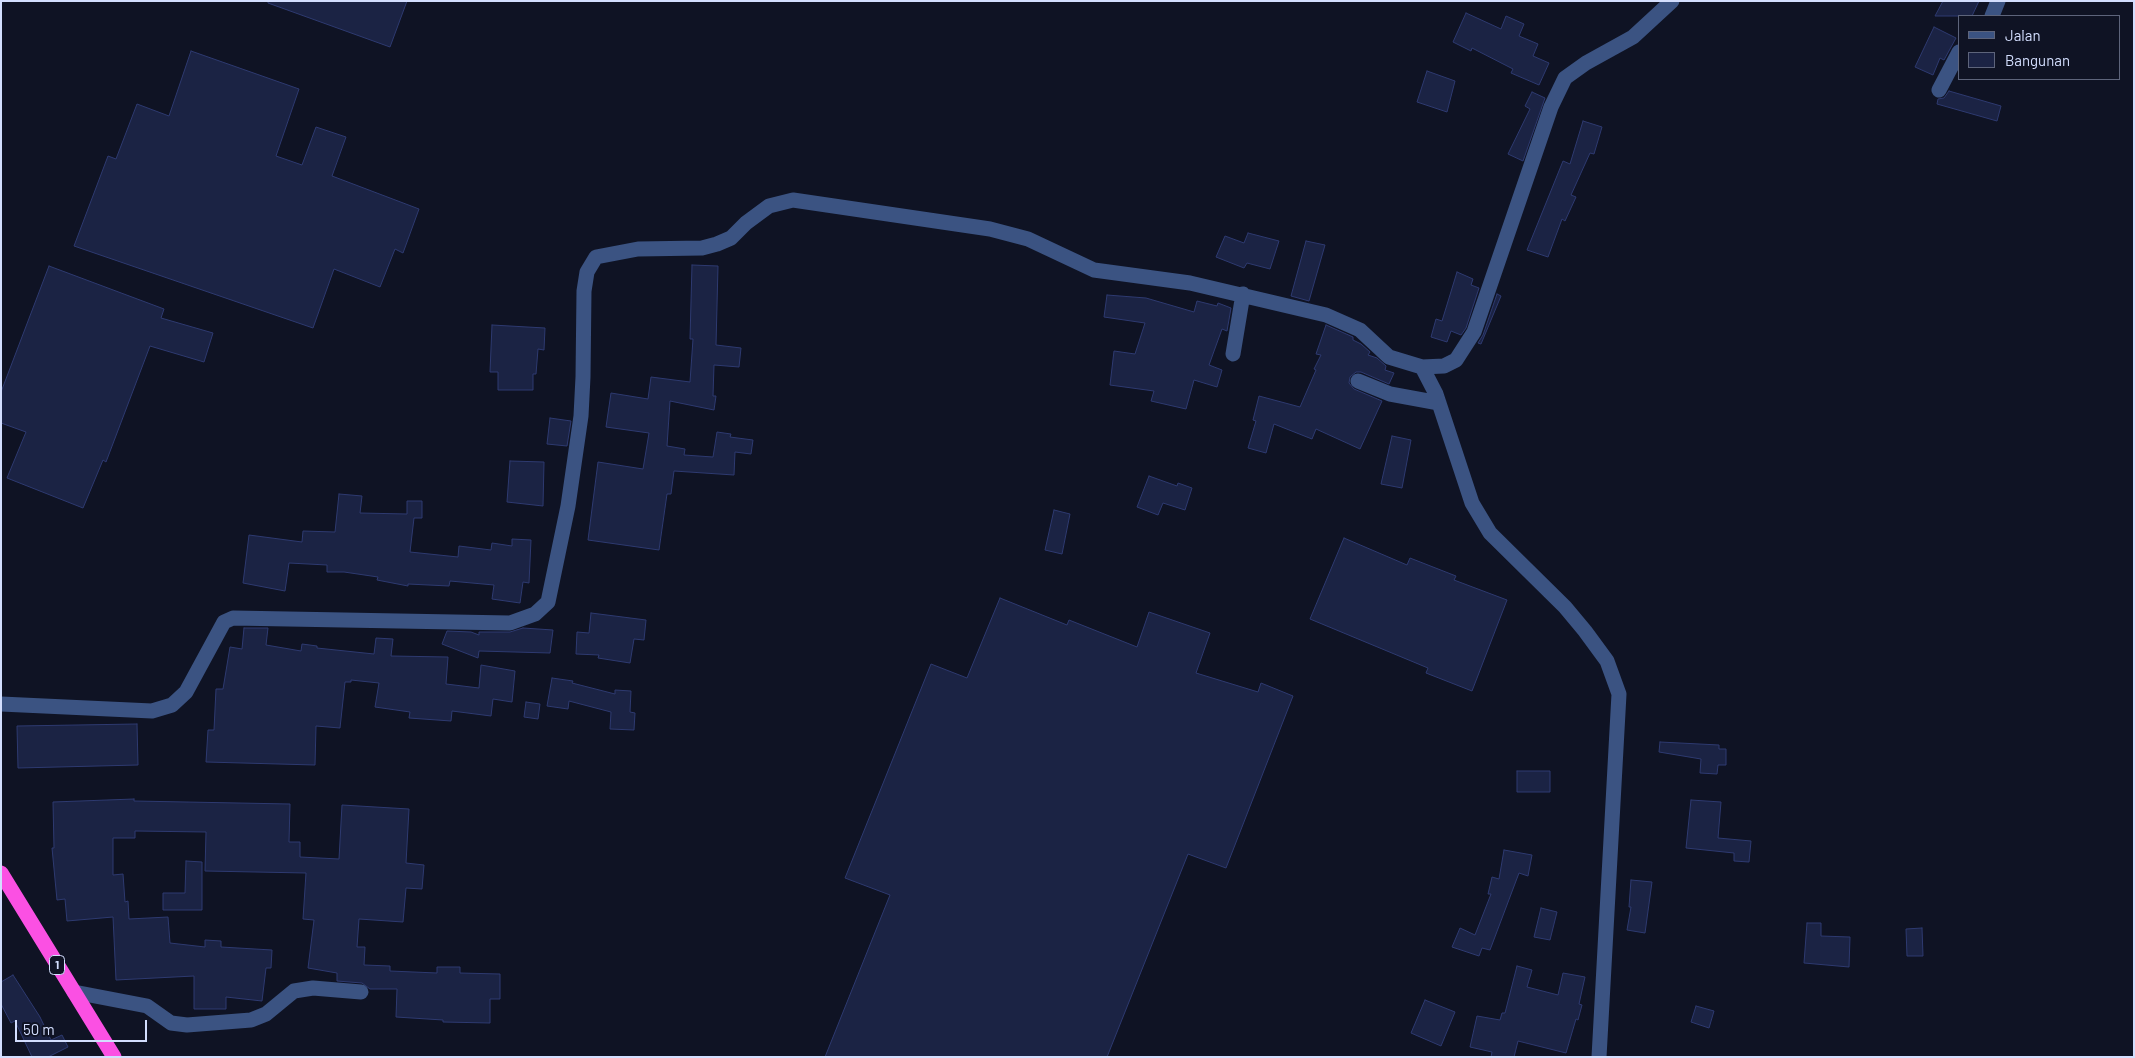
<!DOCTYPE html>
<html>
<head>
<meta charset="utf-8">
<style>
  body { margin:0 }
  #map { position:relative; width:2135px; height:1058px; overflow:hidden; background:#0f1324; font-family:Barlow,sans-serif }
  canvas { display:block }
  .frame { position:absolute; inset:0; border:2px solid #d3defe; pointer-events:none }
  .legend { position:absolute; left:1958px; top:15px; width:162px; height:65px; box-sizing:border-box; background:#0f1324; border:1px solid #5d647b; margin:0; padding:6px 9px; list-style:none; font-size:15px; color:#d3defe }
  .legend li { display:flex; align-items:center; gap:10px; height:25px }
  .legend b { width:25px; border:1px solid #5d647b }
  .scale { position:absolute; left:15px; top:1020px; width:132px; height:22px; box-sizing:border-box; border:2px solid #d3defe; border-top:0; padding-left:6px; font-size:15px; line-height:18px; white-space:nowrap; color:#d3defe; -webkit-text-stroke:4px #0f1324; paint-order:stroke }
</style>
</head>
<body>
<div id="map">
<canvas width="2135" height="1058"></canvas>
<div class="frame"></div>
<ul class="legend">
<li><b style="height:6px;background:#3b5382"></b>Jalan</li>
<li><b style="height:14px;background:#1b2344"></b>Bangunan</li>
</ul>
<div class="scale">50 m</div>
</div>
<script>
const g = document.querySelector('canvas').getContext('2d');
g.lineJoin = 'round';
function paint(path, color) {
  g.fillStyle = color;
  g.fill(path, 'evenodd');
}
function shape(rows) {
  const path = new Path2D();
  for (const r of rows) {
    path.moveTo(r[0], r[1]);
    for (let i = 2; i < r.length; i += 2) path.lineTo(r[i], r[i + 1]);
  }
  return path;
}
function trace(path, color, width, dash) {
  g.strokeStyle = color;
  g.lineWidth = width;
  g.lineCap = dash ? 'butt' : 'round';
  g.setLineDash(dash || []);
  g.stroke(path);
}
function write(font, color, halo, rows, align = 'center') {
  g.font = font + ' Barlow,sans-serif';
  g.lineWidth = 4;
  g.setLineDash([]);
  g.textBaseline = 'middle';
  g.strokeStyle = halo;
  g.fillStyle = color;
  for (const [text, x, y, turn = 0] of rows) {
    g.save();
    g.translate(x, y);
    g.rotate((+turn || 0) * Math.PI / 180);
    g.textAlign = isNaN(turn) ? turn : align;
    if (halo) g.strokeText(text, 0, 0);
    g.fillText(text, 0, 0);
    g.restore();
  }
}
const building = shape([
  [268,1,407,1,390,47,268,3,268,1],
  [1943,1,1979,1,1972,16,1935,16,1943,1],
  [1466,13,1501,29,1506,16,1524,24,1519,36,1538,44,1533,56,1549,63,1539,85,1511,73,1513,69,1472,48,1471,51,1453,42,1466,13],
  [1934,27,1956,38,1944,60,1940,58,1933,75,1915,67,1934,27],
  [191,51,299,89,276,156,302,165,316,127,346,137,332,176,419,209,403,253,395,249,380,287,334,269,313,328,74,246,108,156,116,159,137,104,169,116,191,51],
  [1427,71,1455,81,1447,112,1417,102,1427,71],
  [1949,91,2001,106,1997,121,1937,104,1938,99,1944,98,1949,91],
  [1532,92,1545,98,1523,161,1508,154,1530,109,1525,106,1532,92],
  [1583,121,1602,127,1594,154,1590,153,1571,195,1576,197,1565,221,1562,219,1548,257,1527,250,1563,161,1570,164,1583,121],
  [1248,233,1279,241,1270,269,1247,263,1244,268,1216,257,1225,236,1244,243,1248,233],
  [1306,241,1325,245,1309,301,1291,296,1306,241],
  [692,265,718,266,716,345,741,348,739,367,714,365,713,396,716,396,714,410,670,401,667,446,685,449,684,455,713,457,717,432,731,434,730,437,753,440,751,454,735,452,734,475,674,471,671,494,667,494,659,550,588,540,598,462,643,469,649,433,606,427,611,393,648,399,651,377,690,382,693,339,690,339,692,265],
  [49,266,164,309,161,318,213,333,204,362,150,346,106,462,103,460,83,508,7,478,26,432,1,423,1,392,49,266],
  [1457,272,1473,279,1471,285,1479,288,1466,328,1461,335,1451,331,1447,342,1431,337,1436,319,1442,321,1457,272],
  [1497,294,1501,296,1481,344,1478,343,1483,335,1497,294],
  [1107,295,1146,298,1194,312,1197,301,1217,306,1218,303,1231,308,1227,331,1222,329,1209,365,1222,370,1217,387,1194,380,1186,409,1151,401,1154,391,1110,385,1114,351,1135,354,1145,323,1104,317,1107,295],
  [492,325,545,328,544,350,538,349,536,374,533,374,533,390,498,390,498,372,490,372,492,325],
  [1326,325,1353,337,1353,340,1361,344,1370,352,1368,355,1377,358,1386,366,1385,370,1394,373,1389,384,1361,372,1356,372,1350,377,1349,383,1354,389,1382,401,1360,449,1316,429,1312,439,1274,424,1266,453,1248,448,1256,421,1253,420,1259,396,1300,407,1316,370,1314,369,1321,355,1316,354,1326,325],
  [550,418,571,421,567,446,547,444,550,418],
  [1392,436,1411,440,1402,488,1381,484,1392,436],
  [510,461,544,462,543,506,507,502,510,461],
  [1149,476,1177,486,1178,483,1192,488,1185,510,1163,503,1158,515,1137,507,1149,476],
  [339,494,362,496,360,513,407,514,407,501,422,501,422,518,414,518,410,552,458,557,459,546,491,550,492,543,512,546,512,539,531,540,529,583,523,582,520,603,492,599,494,585,450,581,449,586,408,584,408,586,377,580,378,577,344,572,327,572,327,565,289,563,285,591,243,583,249,535,302,542,303,531,335,532,339,494],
  [1054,510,1070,514,1062,554,1045,550,1054,510],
  [1344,538,1407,565,1410,558,1456,576,1454,580,1507,600,1472,691,1426,673,1428,668,1310,619,1344,538],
  [1000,598,1067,625,1069,620,1137,647,1149,612,1210,633,1196,673,1258,692,1261,683,1293,696,1226,868,1188,854,1107,1057,825,1057,890,895,845,878,931,664,967,678,1000,598],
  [591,613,646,620,644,640,634,639,630,663,598,658,599,655,576,654,577,632,589,633,591,613],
  [244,628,268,628,266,645,301,651,302,644,317,646,317,648,374,654,376,638,393,639,391,656,448,657,446,684,479,688,481,665,515,671,512,702,493,699,491,716,452,711,451,721,409,718,410,712,375,707,379,683,351,680,351,682,345,682,340,728,316,726,315,765,206,762,208,730,214,730,216,689,223,689,230,647,242,649,244,628],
  [523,628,553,630,550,653,479,651,478,658,442,644,447,631,471,632,479,635,479,632,510,632,523,628],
  [552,678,573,681,572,683,615,694,615,690,631,691,630,712,635,713,634,730,610,729,611,712,569,701,568,709,547,706,552,678],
  [526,702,540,704,538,719,524,717,526,702],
  [137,724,138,765,18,768,17,726,137,724],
  [1660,742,1719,745,1719,749,1726,749,1726,765,1718,765,1717,774,1700,773,1701,759,1659,752,1660,742],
  [1517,771,1550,771,1550,792,1517,792,1517,771],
  [134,799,134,801,290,804,289,842,300,842,300,857,339,859,342,805,409,809,406,863,424,865,422,889,406,888,403,922,359,919,357,947,365,947,364,965,390,966,390,971,437,973,437,967,460,967,460,973,500,974,500,999,490,999,490,1023,443,1022,443,1020,396,1017,397,989,370,989,362,983,337,981,337,973,308,968,314,920,303,919,306,873,205,871,206,832,135,831,135,838,113,838,113,875,123,874,125,902,128,901,129,919,168,917,170,943,205,947,205,940,221,941,221,947,272,950,271,968,266,968,262,1001,226,997,226,1009,194,1009,194,976,116,980,113,917,67,921,65,899,57,900,52,848,54,848,53,802,134,799],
  [1691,800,1721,802,1718,838,1751,841,1749,862,1734,861,1734,853,1686,848,1691,800],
  [1504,850,1532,855,1528,876,1519,873,1490,950,1482,948,1479,956,1452,947,1460,928,1475,935,1491,894,1488,894,1492,877,1499,879,1504,850],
  [186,861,202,862,202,910,163,910,163,893,185,893,186,861],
  [1631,880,1652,882,1645,933,1627,930,1631,907,1629,907,1631,880],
  [1541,908,1557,912,1550,940,1534,937,1541,908],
  [1807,923,1821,923,1821,936,1850,937,1849,967,1804,963,1807,923],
  [1922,928,1923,956,1907,956,1906,929,1922,928],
  [1517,966,1532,970,1527,987,1558,995,1563,973,1585,977,1579,1004,1582,1005,1578,1020,1576,1019,1566,1053,1518,1041,1514,1057,1491,1057,1492,1052,1470,1047,1477,1016,1500,1020,1502,1013,1505,1013,1517,966],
  [13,975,40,1017,51,1040,62,1035,68,1047,48,1057,32,1057,15,1021,11,1023,1,1004,1,982,13,975],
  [1425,1000,1455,1012,1441,1046,1411,1033,1425,1000],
  [1696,1006,1714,1011,1709,1028,1691,1022,1696,1006]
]);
paint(building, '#1b2344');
trace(building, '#2e3a70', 1);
trace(shape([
  [1992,16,1998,1],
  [1939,90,1959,52],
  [1233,354,1243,294],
  [1422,367,1444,366,1456,360,1474,332,1551,107,1565,78,1586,63,1633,37,1672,1],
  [1358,381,1390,394,1439,403],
  [1,704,152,711,172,705,186,692,224,622,233,618,510,623,535,614,548,602,568,506,581,416,583,377,584,291,587,272,596,257,638,249,702,248,717,244,731,238,746,223,769,206,793,200,990,229,1028,239,1094,270,1190,283,1326,315,1360,330,1389,357,1422,367,1436,394,1472,503,1490,533,1565,607,1585,631,1607,661,1619,694,1599,1057],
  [74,992,147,1006,171,1023,187,1025,251,1020,266,1014,294,991,313,988,361,992]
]), '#3b5382', 15);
trace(shape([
  [1,873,114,1057]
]), '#fb50e3', 15);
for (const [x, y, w] of [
  [57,965,15]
]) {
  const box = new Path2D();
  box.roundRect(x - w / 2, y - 9.5, w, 19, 4);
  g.fillStyle = '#0f1324';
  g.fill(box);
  trace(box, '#d3defe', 1);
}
write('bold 12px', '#d3defe', null, [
  ["1",57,965]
]);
</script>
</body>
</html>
